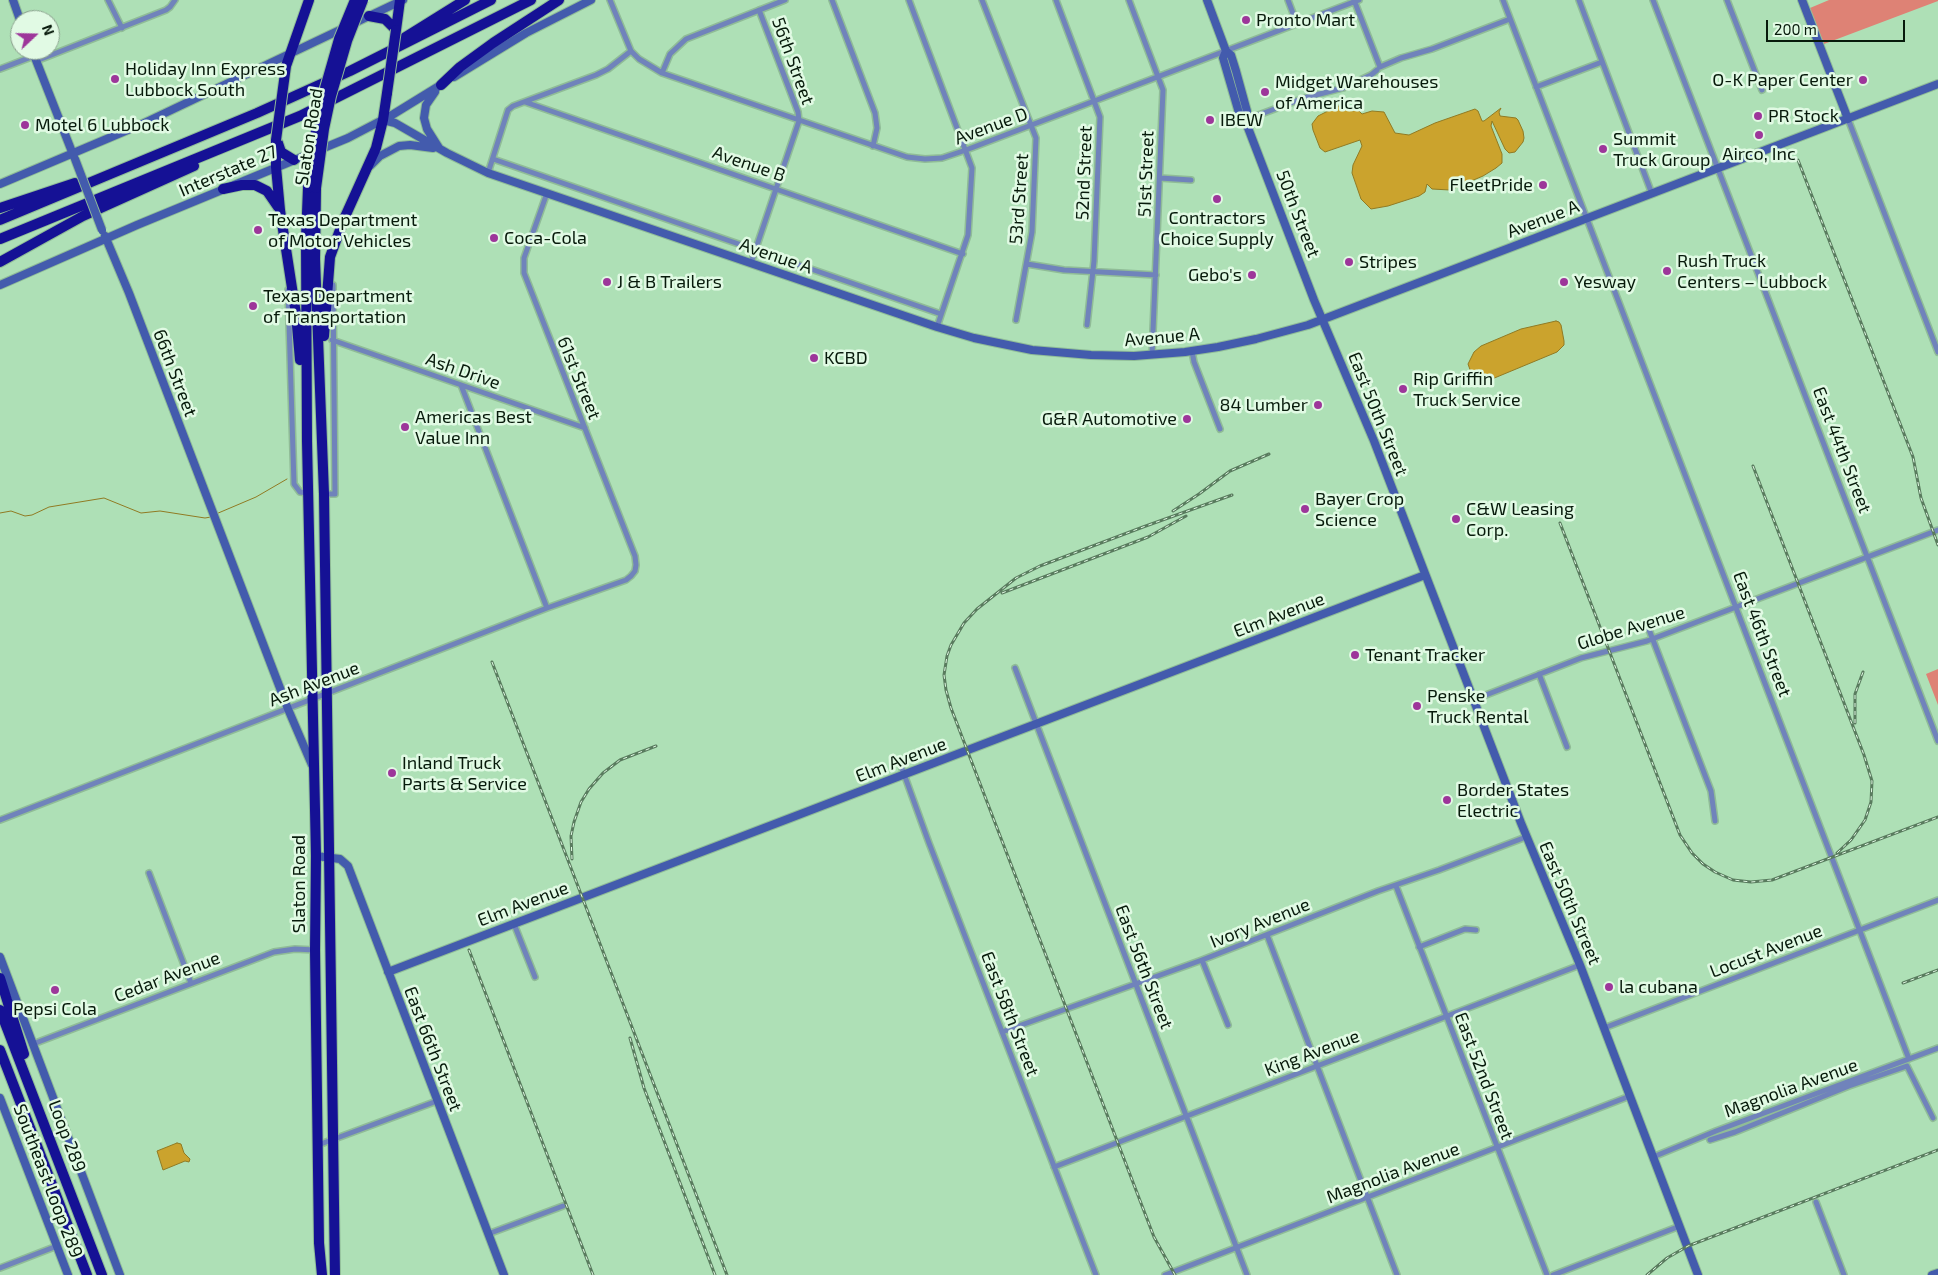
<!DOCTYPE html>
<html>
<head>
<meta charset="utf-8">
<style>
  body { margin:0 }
  #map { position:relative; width:1938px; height:1275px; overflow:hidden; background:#aee0b6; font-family:"Exo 2",sans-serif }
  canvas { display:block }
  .north { position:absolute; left:10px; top:10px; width:50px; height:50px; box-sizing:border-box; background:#e1fae4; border:1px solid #8aa08d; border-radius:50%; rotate:69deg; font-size:14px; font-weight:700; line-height:20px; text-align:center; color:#071a0b }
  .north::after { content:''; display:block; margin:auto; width:18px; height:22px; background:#9d369a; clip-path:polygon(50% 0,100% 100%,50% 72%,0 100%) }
  .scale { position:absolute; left:1766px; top:20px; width:139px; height:22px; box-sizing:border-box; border:2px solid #071a0b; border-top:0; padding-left:6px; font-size:15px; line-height:18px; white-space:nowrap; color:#071a0b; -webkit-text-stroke:4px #e1fae4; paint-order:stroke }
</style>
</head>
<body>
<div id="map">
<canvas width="1938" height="1275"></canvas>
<div class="north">N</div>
<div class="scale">200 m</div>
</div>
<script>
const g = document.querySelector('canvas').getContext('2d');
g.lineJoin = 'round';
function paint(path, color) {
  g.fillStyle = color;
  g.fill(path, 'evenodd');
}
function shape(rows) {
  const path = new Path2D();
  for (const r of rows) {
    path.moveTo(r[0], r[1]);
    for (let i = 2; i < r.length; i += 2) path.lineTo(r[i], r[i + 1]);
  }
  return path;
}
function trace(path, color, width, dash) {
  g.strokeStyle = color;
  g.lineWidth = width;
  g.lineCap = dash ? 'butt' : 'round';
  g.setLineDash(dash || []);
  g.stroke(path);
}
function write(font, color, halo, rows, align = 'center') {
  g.font = font + ' "Exo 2",sans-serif';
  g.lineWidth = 5;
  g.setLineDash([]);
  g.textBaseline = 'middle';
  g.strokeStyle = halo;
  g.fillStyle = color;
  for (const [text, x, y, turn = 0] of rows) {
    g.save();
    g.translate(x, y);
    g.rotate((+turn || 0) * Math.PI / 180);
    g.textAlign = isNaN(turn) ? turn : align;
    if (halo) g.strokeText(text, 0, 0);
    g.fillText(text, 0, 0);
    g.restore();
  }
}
paint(shape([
  [1829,0,1938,0,1938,1,1824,44,1810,8],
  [1938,669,1938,705,1926,674]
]), '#de8275');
const water = shape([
  [1338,106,1343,108,1349,107,1352,111,1358,110,1362,114,1372,111,1384,112,1395,133,1409,135,1435,123,1475,109,1478,111,1482,121,1484,121,1501,108,1499,112,1500,116,1516,118,1518,120,1523,131,1524,138,1523,142,1515,152,1509,153,1505,149,1492,121,1491,126,1502,154,1502,163,1496,168,1483,176,1450,190,1432,189,1427,184,1425,192,1419,196,1388,206,1371,209,1361,199,1352,173,1353,165,1362,146,1360,140,1325,152,1320,148,1313,130,1312,124,1318,116,1338,106],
  [1556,321,1559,322,1561,325,1564,341,1564,345,1557,352,1480,384,1473,378,1468,364,1474,352,1481,346,1521,329,1556,321],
  [177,1143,181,1144,184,1153,190,1159,189,1162,185,1161,163,1170,157,1151,177,1143]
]);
paint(water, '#cba32d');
trace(water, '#907a23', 1);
trace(shape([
  [0,513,11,511,25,516,32,515,49,507,104,498,141,513,160,511,205,518,211,517],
  [216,514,256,497,287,479]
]), '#907a23', 1);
const street = shape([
  [108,0,122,28],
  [610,0,631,51,639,59,662,73,907,157,925,159,942,158,966,150,1359,0],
  [832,0,875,113,877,128,873,146],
  [909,0,972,168,968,235,937,327],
  [982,0,1036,138,1032,232,1016,320],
  [1056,0,1100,117,1094,261,1087,325],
  [1129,0,1163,90,1152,355],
  [1288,0,1297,24],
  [1354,0,1380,67,1401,58,1432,49,1510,19],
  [1503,0,1909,1059],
  [1579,0,1652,194],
  [1653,0,1938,741],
  [1727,0,1762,90],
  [36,61,166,10,170,7,175,0],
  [0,69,34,56],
  [662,73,670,54,686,39,785,0],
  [1536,87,1602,62],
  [525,102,963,254],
  [1848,119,1938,352],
  [1245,120,1304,98,1343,88,1371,75,1377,70],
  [493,159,941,314],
  [488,173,508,110,513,106,596,75,608,69,631,51],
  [1160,178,1191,180],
  [751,263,799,121,798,112,759,10],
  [1027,264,1064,270,1156,275],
  [288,290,294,484,300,492,308,493],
  [332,340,585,428],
  [1192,351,1194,362,1220,429],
  [461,385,547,608],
  [324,494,335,494,333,285],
  [1648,627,1711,791,1715,821],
  [1015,668,1247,1275],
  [1539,674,1567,747],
  [1473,700,1581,658,1647,641,1938,530],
  [900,763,929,843,1096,1275],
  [0,820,547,608,626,580,631,576,635,571,636,565,635,556,524,273,524,258,547,193],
  [149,873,191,983],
  [1396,886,1547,1275],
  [514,924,535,977],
  [1267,935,1397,1275],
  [1419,947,1465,929,1476,930],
  [1202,960,1228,1025],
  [1604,1028,1938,900],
  [1002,1032,1202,960,1378,891,1439,870,1526,837],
  [33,1044,274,952,295,949,315,950],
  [1710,1140,1735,1132,1849,1086,1907,1066,1933,1118],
  [318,1145,437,1101],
  [1653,1157,1716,1131,1938,1048],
  [1054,1167,1580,965],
  [1816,1202,1844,1275],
  [488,1234,563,1206],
  [0,1268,57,1246],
  [1165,1275,1630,1096],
  [1553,1275,1680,1226]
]);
const secondary = shape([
  [13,0,20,20],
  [1207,0,1226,51,1223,58,1239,113,1245,120,1314,300,1374,441,1521,823,1580,965,1698,1275],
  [1802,0,1848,119],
  [32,50,74,157],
  [1226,51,1231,55,1236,71,1247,111,1245,120],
  [454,77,526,33,591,0],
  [435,92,426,105,424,118,427,129,439,148],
  [383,120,395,123,447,153,488,173,937,327,974,338,1032,350,1091,355,1134,356,1185,352,1218,347,1256,339,1308,325,1938,84],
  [370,166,380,156,399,146,410,145,433,148],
  [0,184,142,124,403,0],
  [105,236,129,293,288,709,312,765],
  [0,285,137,225,348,138,392,115,444,83],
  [316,856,340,859,348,866,504,1275],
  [0,957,120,1275],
  [388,972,1425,575],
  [0,1098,68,1275],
  [1932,1275,1938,1273]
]);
const highway = shape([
  [369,16,385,19,396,30],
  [396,30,400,0],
  [404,38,465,0],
  [286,66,309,0],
  [441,85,460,67,493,43,559,0],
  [276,140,276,167,280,210,296,314,300,360],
  [278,143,281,152,294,160],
  [308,188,306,238,307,441,316,856,315,950,319,1243,322,1275],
  [316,188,315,259,324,494,335,1275],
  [223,189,242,185,255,185,267,191,278,207],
  [0,208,75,183],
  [0,220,257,113,350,71,491,0],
  [0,239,300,116,531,0],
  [0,262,83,216,194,166],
  [324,336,330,257,344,219,376,148,383,120,387,93],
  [0,978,24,1054],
  [0,1010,102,1275],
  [0,1050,87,1275]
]);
trace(street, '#90bc97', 8);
trace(secondary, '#90bc97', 10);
trace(highway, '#90bc97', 12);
trace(street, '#7083bb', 5);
trace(secondary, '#435bad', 8);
trace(highway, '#151195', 10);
const rail = shape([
  [1798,160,1913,457,1921,498,1938,545],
  [1753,466,1864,755,1872,781,1871,802,1865,820,1851,840,1837,853],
  [1173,511,1199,494,1230,471,1269,454],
  [1560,523,1680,835,1692,853,1703,864,1715,872,1733,880,1751,882,1772,880,1938,817],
  [1002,593,1148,537,1186,516],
  [492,662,727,1275],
  [1855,723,1855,694,1863,672],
  [572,859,571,836,574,822,581,802,589,789,603,773,620,760,656,746],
  [469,950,593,1275],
  [1903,983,1938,970],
  [630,1038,644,1088,715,1275],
  [1175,1275,1154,1237,951,708,946,690,944,675,947,656,951,645,964,623,977,609,1016,578,1040,566,1143,527,1232,495],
  [1647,1275,1667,1258,1688,1246,1938,1150]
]);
trace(rail, '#597b5e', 3);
trace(rail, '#e1fae4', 1, [4]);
const secondaryBridge = shape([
  [75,159,102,230]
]);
const highwayBridge = shape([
  [387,93,396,30],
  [276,140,286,66],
  [308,188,311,157,323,95,339,39,355,0],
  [316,188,324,129,331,96,347,41,363,0]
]);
trace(secondaryBridge, '#90bc97', 10, []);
trace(highwayBridge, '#90bc97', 12, []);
trace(secondaryBridge, '#435bad', 8);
trace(highwayBridge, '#151195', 10);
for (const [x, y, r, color] of [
  [1246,20,5,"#9d369a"],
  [115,79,5,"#9d369a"],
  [1863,80,5,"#9d369a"],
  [1265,92,5,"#9d369a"],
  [1758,116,5,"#9d369a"],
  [1210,120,5,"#9d369a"],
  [25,125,5,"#9d369a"],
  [1759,135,5,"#9d369a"],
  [1603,149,5,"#9d369a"],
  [1543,185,5,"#9d369a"],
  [1217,199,5,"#9d369a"],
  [258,230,5,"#9d369a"],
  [494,238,5,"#9d369a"],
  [1349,262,5,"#9d369a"],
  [1667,271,5,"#9d369a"],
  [1252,275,5,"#9d369a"],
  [607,282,5,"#9d369a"],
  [1564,282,5,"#9d369a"],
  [253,306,5,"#9d369a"],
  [814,358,5,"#9d369a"],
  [1403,389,5,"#9d369a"],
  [1318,405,5,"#9d369a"],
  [1187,419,5,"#9d369a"],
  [405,427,5,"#9d369a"],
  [1305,509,5,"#9d369a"],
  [1456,519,5,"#9d369a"],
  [1355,655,5,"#9d369a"],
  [1417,706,5,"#9d369a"],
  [392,773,5,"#9d369a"],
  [1447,800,5,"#9d369a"],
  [1609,987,5,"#9d369a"],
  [55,990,5,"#9d369a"]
]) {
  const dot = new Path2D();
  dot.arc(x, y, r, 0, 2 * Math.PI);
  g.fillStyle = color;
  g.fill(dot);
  trace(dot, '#e1fae4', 2);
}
write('18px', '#071a0b', '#e1fae4', [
  ["Pronto Mart",1256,20],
  ["Holiday Inn Express",125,69],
  ["Lubbock South",125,90],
  ["O-K Paper Center",1853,80,"right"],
  ["Midget Warehouses",1275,82],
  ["of America",1275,103],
  ["PR Stock",1768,116],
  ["IBEW",1220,120],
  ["Motel 6 Lubbock",35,125],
  ["Summit",1613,139],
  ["Truck Group",1613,160],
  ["Airco, Inc",1759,154,"center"],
  ["FleetPride",1533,185,"right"],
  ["Contractors",1217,218,"center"],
  ["Choice Supply",1217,239,"center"],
  ["Texas Department",268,220],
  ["of Motor Vehicles",268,241],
  ["Coca-Cola",504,238],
  ["Rush Truck",1677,261],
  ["Centers – Lubbock",1677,282],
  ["Stripes",1359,262],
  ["Gebo's",1242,275,"right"],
  ["J & B Trailers",617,282],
  ["Yesway",1574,282],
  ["Texas Department",263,296],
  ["of Transportation",263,317],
  ["KCBD",824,358],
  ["Rip Griffin",1413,379],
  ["Truck Service",1413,400],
  ["84 Lumber",1308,405,"right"],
  ["Americas Best",415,417],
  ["Value Inn",415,438],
  ["G&R Automotive",1177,419,"right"],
  ["Bayer Crop",1315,499],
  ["Science",1315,520],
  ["C&W Leasing",1466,509],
  ["Corp.",1466,530],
  ["Tenant Tracker",1365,655],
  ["Penske",1427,696],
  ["Truck Rental",1427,717],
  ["Inland Truck",402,763],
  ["Parts & Service",402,784],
  ["Border States",1457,790],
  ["Electric",1457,811],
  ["la cubana",1619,987],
  ["Pepsi Cola",55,1009,"center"]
], 'left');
write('18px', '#071a0b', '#e1fae4', [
  ["56th Street",793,61,70],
  ["Avenue D",991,126,-20],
  ["Slaton Road",309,137,-81],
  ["Avenue B",749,164,19],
  ["Interstate 27",228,171,-23],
  ["52nd Street",1084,173,-88],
  ["51st Street",1146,174,-88],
  ["53rd Street",1019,199,-86],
  ["50th Street",1298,214,69],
  ["Avenue A",1543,219,-21],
  ["Avenue A",776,256,19],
  ["Avenue A",1162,337,-5],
  ["Ash Drive",463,371,19],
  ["66th Street",175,373,69],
  ["61st Street",579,378,68],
  ["East 50th Street",1378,414,68],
  ["East 44th Street",1842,450,69],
  ["Elm Avenue",1279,615,-21],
  ["Globe Avenue",1631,628,-17],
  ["East 46th Street",1762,634,69],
  ["Ash Avenue",314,684,-21],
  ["Elm Avenue",901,760,-21],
  ["Slaton Road",299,884,-90],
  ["East 50th Street",1570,903,67],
  ["Elm Avenue",523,904,-21],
  ["Ivory Avenue",1260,923,-22],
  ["Locust Avenue",1766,951,-21],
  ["East 56th Street",1144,967,69],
  ["Cedar Avenue",167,977,-21],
  ["East 58th Street",1010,1014,69],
  ["East 66th Street",433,1049,69],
  ["King Avenue",1312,1053,-21],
  ["East 52nd Street",1484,1076,69],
  ["Magnolia Avenue",1791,1088,-20],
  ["Loop 289",67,1136,69],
  ["Magnolia Avenue",1393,1173,-21],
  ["Southeast Loop 289",48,1181,69]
]);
</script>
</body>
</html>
